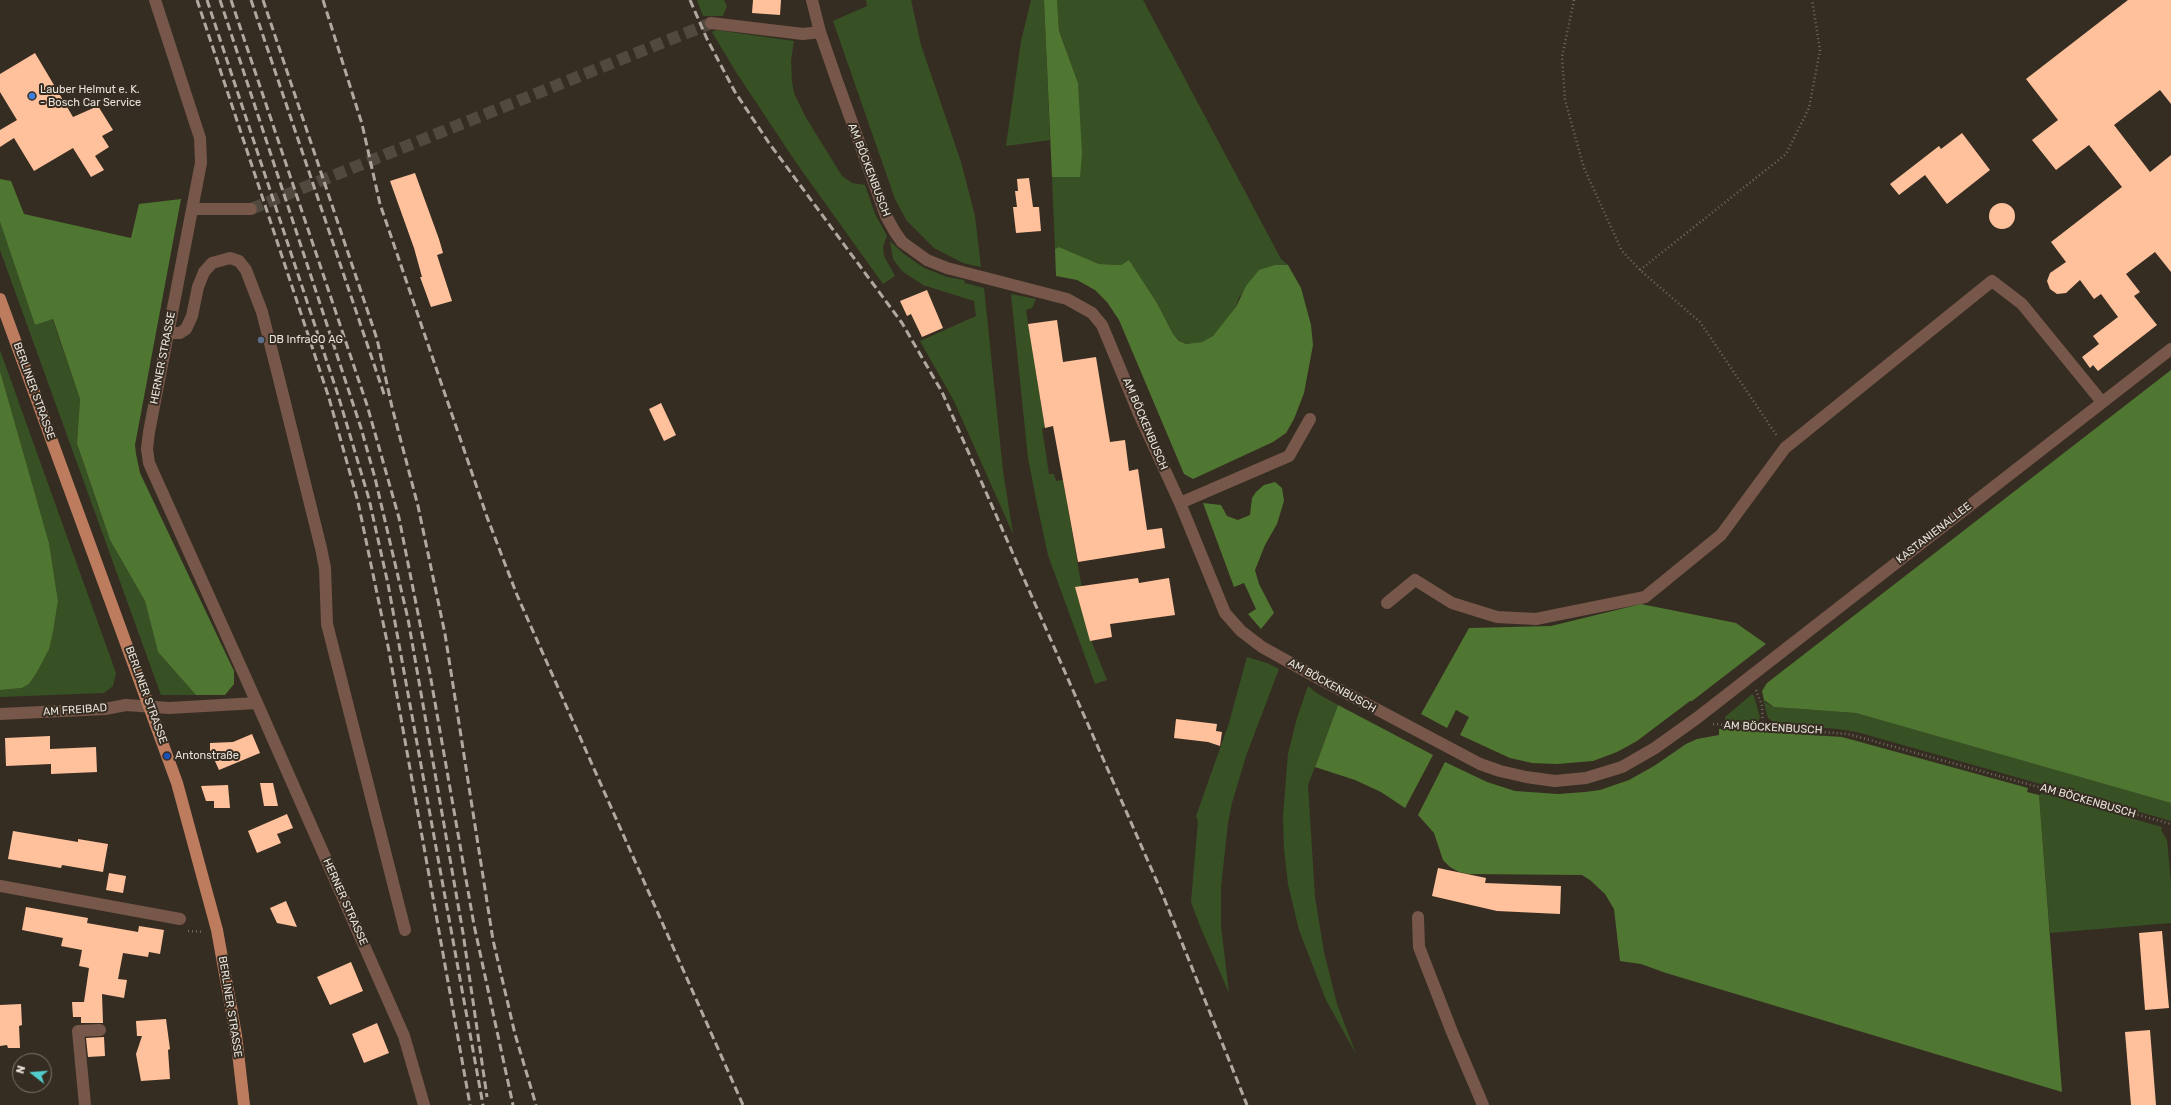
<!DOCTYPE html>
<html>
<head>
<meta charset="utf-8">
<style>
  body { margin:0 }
  #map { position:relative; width:2171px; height:1105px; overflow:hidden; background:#362d22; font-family:Rubik,sans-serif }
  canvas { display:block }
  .north { position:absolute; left:12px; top:1053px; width:40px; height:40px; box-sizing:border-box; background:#362d22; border:1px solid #7d756c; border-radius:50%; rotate:287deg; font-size:11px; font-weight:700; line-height:16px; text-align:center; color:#e8e2da }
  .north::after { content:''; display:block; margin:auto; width:14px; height:18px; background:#52cdcc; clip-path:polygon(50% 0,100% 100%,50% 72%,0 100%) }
</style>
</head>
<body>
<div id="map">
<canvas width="2171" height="1105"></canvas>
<div class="north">N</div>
</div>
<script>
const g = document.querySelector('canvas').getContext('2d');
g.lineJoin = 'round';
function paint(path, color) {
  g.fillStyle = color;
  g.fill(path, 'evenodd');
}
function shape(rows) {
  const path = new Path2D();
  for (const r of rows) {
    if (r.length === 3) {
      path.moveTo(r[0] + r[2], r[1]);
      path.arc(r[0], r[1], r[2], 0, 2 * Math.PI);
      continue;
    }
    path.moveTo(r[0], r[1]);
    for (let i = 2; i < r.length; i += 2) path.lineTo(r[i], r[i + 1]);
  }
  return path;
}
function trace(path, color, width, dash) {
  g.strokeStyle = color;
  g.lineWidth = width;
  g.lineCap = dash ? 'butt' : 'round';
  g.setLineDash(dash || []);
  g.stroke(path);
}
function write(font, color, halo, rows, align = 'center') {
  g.font = font + ' Rubik,sans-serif';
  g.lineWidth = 4;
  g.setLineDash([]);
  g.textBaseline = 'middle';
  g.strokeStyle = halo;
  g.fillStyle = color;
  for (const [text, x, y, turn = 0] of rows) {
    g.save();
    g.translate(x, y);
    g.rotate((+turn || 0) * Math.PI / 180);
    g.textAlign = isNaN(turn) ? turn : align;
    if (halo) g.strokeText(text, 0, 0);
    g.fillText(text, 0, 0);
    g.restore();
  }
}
paint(shape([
  [697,0,724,0,727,6,723,16,703,16],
  [866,0,911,0,921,45,961,162,975,216,981,267,963,263,934,248,907,221,895,199,833,21,867,6],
  [1031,0,1044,0,1050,140,1006,146,1021,41],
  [1057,0,1143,0,1281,259,1288,265,1275,265,1239,297,1236,307,1223,326,1213,336,1202,342,1186,344,1180,341,1173,334,1157,303,1129,260,1121,265,1099,264,1059,247,1055,249,1052,177,1080,177,1078,83,1059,31],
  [716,30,794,41,791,60,792,82,794,93,805,116,842,176,852,183,865,185,875,214,887,236,883,246,884,256,895,276,883,284,795,161,736,72,712,32],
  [0,222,35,325,52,318,80,399,77,445,110,540,145,601,158,652,196,695,161,695,0,250],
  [890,241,904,254,924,268,947,277,964,280,965,283,984,288,1003,471,1013,534,954,401,920,341,976,316,974,301,923,285,902,271,893,259],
  [1011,294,1036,299,1032,308,1026,310,1045,428,1042,428,1049,474,1054,474,1056,481,1063,480,1091,640,1107,680,1095,684,1048,555,1037,504,1028,458],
  [0,350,116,673,113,686,104,693,0,697,0,690,22,688,29,684,37,672,53,632,58,601,49,543,0,371],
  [1247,657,1267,663,1279,669,1246,756,1232,803,1228,823,1221,887,1221,926,1229,993,1200,926,1191,902,1198,821,1196,816,1229,723],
  [1308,686,1318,694,1338,705,1308,785,1315,897,1324,952,1337,1004,1356,1054,1326,1000,1299,930,1288,884,1284,849,1283,816,1288,754,1297,718],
  [1752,694,1754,696,1760,717,1758,722,1725,721,1725,717],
  [1763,699,1766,703,1774,707,1856,713,2171,803,2171,821,1857,732,1838,729,1776,724,1768,718],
  [2042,793,2162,827,2161,830,2167,840,2171,883,2171,923,2050,933,2039,795]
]), '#375124');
paint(shape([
  [1044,0,1057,0,1059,31,1078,83,1082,153,1080,177,1052,177],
  [0,179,11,181,24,214,131,238,139,204,181,199,135,445,136,454,140,473,234,671,234,684,225,695,196,695,158,652,145,601,110,540,77,444,80,399,53,319,35,325,0,222],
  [1059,247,1099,264,1121,265,1129,260,1157,303,1173,334,1179,341,1186,344,1202,342,1213,336,1236,307,1246,286,1259,270,1275,265,1288,265,1301,288,1311,325,1313,345,1304,393,1294,419,1286,433,1273,442,1193,479,1184,474,1119,320,1107,302,1095,290,1077,280,1056,276,1055,249],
  [2171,370,2171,803,1856,713,1774,707,1764,700,1762,691,1767,683],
  [0,371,49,543,58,601,53,632,49,649,37,672,29,684,22,688,0,690],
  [1275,482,1282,488,1284,501,1277,524,1265,545,1255,570,1259,584,1274,613,1261,629,1248,614,1256,609,1244,583,1234,587,1203,503,1221,505,1227,516,1238,520,1250,515,1252,498,1256,492,1264,485],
  [1641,604,1736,623,1766,644,1692,701,1690,701,1637,741,1617,752,1593,761,1557,764,1532,763,1510,758,1460,735,1469,717,1456,710,1447,728,1421,714,1469,628,1551,626],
  [1338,705,1433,755,1405,808,1381,792,1355,780,1315,767],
  [1719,729,1842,737,2028,788,2027,792,2039,795,2062,1092,1666,973,1641,964,1620,961,1614,909,1605,894,1590,880,1582,875,1469,874,1459,872,1450,867,1443,860,1434,833,1418,815,1445,762,1487,782,1515,791,1558,794,1585,792,1600,790,1629,780,1654,766,1686,744,1697,739,1719,735]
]), '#4f7731');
paint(shape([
  [753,0,781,0,780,15,752,13],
  [2128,0,2171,0,2171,104,2160,90,2114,125,2150,172,2171,155,2171,272,2155,252,2126,274,2140,292,2134,296,2157,325,2098,371,2093,365,2090,368,2082,357,2099,344,2093,336,2118,317,2101,294,2094,299,2080,280,2066,293,2057,294,2050,289,2047,281,2050,273,2066,262,2051,242,2122,187,2089,145,2056,170,2032,140,2058,120,2026,79],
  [35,53,73,117,98,106,113,130,102,136,109,147,95,156,104,170,91,177,73,148,34,171,14,138,0,147,0,130,17,120,0,92,0,74],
  [1962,133,1990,170,1947,204,1925,175,1899,195,1890,184,1939,146,1941,149],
  [415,173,439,239,443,253,437,255,452,301,431,307,420,277,422,277,414,248,390,181],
  [1029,178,1033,207,1039,207,1041,231,1016,233,1013,207,1017,207,1015,191,1018,191,1017,179],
  [2002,216,13],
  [927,290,943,328,922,337,911,314,907,316,900,301],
  [1057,320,1063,362,1096,357,1110,442,1125,440,1129,471,1138,469,1147,530,1162,528,1165,548,1078,562,1053,426,1045,428,1028,324],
  [661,403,676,435,664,441,649,409],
  [1138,578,1139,583,1169,578,1175,615,1110,624,1112,637,1090,641,1075,587],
  [1176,719,1217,724,1216,731,1222,732,1220,746,1208,742,1174,738],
  [252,734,260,753,219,770,210,750,210,743,233,742],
  [50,736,50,749,96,747,97,772,51,774,51,764,6,766,5,738],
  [260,783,273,783,278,806,264,806],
  [228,785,230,808,214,808,214,801,206,801,201,786],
  [287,814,293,828,277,834,281,843,257,853,248,831],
  [13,831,78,842,78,839,108,844,103,872,62,865,61,868,8,859],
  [1438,868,1486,878,1485,883,1561,886,1560,914,1497,911,1432,896],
  [109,873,126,876,123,893,106,890],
  [286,901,297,927,277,923,270,908],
  [26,907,88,918,87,923,138,932,139,926,164,930,160,954,149,952,148,957,123,953,118,979,127,980,124,998,102,994,103,1023,81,1023,81,1017,73,1017,72,1002,84,1002,89,968,79,966,82,950,61,946,63,938,22,930],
  [2162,931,2169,1008,2145,1010,2139,933],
  [351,962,363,991,330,1005,317,977],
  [21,1004,22,1025,19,1026,20,1048,8,1048,7,1045,0,1046,0,1005],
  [166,1019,170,1049,168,1050,170,1079,141,1081,136,1054,142,1036,137,1036,136,1021],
  [377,1023,389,1053,364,1063,352,1034],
  [2150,1030,2156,1105,2131,1105,2125,1032],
  [104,1037,105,1056,88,1057,86,1038]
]), '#ffc19c');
trace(shape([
  [251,209,711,23]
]), '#51483e', 12, [12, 6]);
trace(shape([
  [1574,0,1562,57,1565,100,1584,168,1622,251,1640,270,1700,322,1777,436],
  [1640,270,1786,154,1809,108,1820,50,1812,0],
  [1756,690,1762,706,1763,729],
  [1713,724,1848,734,2171,824],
  [188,931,203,932]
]), '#726a60', 2.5, [1, 3]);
trace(shape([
  [155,0,200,138,201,163,149,432,147,449,149,463,257,703,404,1036,424,1105],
  [812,0,820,32,837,81,886,216,895,232,902,242,927,260,947,268,1067,299,1092,313,1102,325,1139,414,1180,503,1225,613,1241,631,1262,647,1314,676,1480,764,1500,771,1526,777,1555,781,1586,778,1622,767,1655,748,1697,718,2171,349],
  [711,23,803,34,820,32],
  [192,209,251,209],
  [168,333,180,333,186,329,192,316,198,287,204,272,212,263,230,258,239,261,246,270,262,312,277,371,321,548,325,568,327,624,405,930],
  [1180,503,1289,456,1310,419],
  [1387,603,1415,580,1452,603,1497,617,1536,619,1645,597,1721,535,1785,448,1992,281,2022,304,2102,402],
  [0,714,105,709,126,705,169,708,257,703],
  [0,886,180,919],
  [1418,917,1419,947,1452,1032,1483,1105],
  [85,1105,78,1031,100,1030]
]), '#775749', 12);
trace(shape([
  [0,299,177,783,217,930,236,1035,244,1105]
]), '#be7c5f', 12);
trace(shape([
  [197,0,329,398,358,502,389,651,470,1105],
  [207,0,338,395,369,499,388,584,483,1105],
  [220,0,361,428,375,478,408,619,463,933,487,1097],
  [231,0,367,405,399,518,430,674,474,925,513,1105],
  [251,0,385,397],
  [263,0,377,339,392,407,418,506,445,634,493,940,515,1034,536,1105],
  [323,0,362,124,380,204,487,517,517,595,743,1105],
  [690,0,707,39,735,92,769,143,902,323,942,392,1162,893,1247,1105]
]), '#afa9a0', 3, [8, 4]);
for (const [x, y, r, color] of [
  [32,96,4,"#3f7fe0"],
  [261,340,4,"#5c6f8a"],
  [167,756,4,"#1a4fb4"]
]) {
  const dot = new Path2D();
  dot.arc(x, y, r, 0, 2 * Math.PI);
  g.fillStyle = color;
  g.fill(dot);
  trace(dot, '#362d22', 1.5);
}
write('11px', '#e8e2da', '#362d22', [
  ["Lauber Helmut e. K.",40,90],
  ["- Bosch Car Service",40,103],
  ["DB InfraGO AG",269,340],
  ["Antonstraße",175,756]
], 'left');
write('11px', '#e8e2da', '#362d22', [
  ["AM BÖCKENBUSCH",869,170,69],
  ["HERNER STRASSE",163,358,-79],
  ["BERLINER STRASSE",34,391,70],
  ["AM BÖCKENBUSCH",1145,424,67],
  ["KASTANIENALLEE",1934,533,-38],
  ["AM BÖCKENBUSCH",1332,686,29],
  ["BERLINER STRASSE",146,695,70],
  ["AM FREIBAD",75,710,-4],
  ["AM BÖCKENBUSCH",1773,728,3],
  ["AM BÖCKENBUSCH",2088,801,16],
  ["HERNER STRASSE",345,902,66],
  ["BERLINER STRASSE",230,1007,81]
]);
</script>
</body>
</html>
